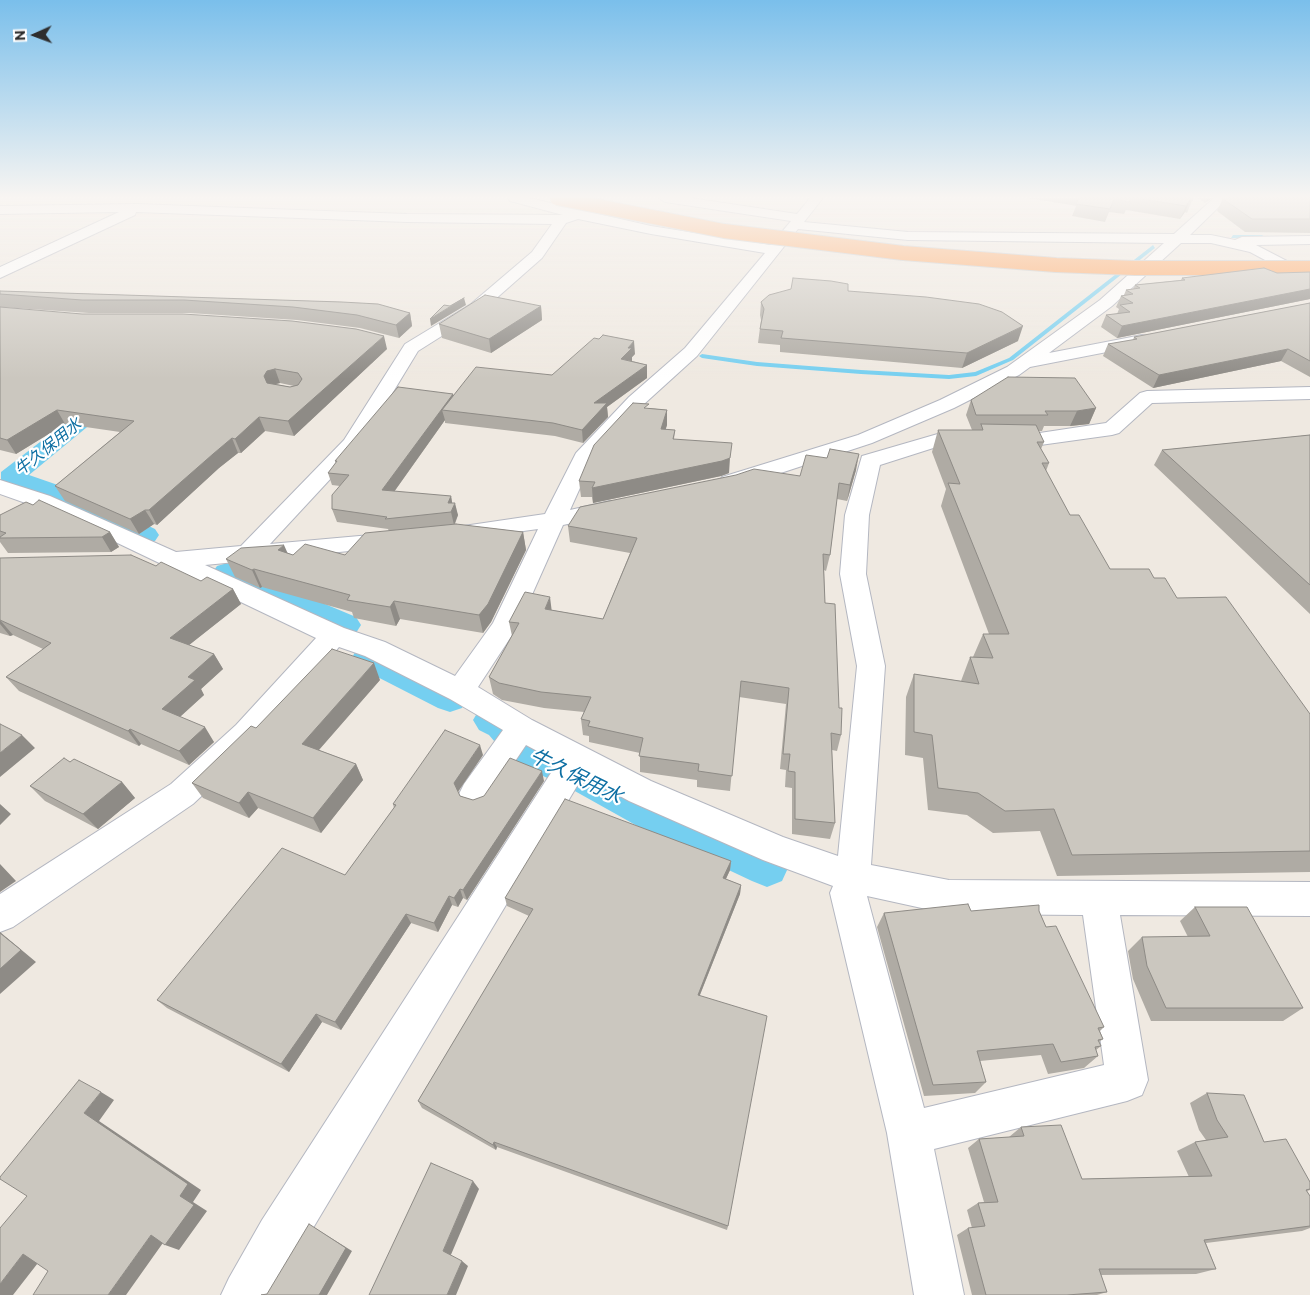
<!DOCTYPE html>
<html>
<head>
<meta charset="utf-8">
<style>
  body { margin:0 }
  #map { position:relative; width:1310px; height:1295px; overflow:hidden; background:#efe9e1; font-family:Commissioner,sans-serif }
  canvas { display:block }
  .north { position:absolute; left:10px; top:10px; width:50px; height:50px; -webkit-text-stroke:4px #fff; paint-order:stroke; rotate:268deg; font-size:14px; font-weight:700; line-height:20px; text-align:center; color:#2e2e2e }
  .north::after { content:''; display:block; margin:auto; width:18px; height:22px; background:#2e2e2e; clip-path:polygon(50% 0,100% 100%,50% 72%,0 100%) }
</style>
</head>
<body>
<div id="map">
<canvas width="1310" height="1295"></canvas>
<div class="north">N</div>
</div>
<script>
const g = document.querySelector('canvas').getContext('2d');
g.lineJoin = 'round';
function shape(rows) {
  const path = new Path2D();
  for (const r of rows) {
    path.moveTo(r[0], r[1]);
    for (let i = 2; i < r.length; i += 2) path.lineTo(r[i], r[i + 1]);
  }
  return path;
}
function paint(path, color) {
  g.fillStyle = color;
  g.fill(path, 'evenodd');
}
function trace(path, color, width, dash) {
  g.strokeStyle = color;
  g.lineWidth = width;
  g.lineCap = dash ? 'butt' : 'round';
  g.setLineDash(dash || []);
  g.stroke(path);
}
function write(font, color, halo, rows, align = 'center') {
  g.font = font + ' Commissioner,"Noto Sans JP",sans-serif';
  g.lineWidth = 4.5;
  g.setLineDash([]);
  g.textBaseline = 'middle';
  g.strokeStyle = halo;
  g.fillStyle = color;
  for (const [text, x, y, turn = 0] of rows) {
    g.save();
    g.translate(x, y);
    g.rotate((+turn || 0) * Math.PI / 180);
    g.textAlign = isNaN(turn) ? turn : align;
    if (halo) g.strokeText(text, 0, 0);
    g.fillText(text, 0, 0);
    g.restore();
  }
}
paint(shape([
  [1233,235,1262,235,1265,237,1262,239,1231,238,1233,235],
  [1153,245,1155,248,1013,360,976,376,949,379,861,374,757,366,702,358,699,356,702,354,757,362,861,370,949,375,975,372,1009,358,1153,245]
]), '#75cff0');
paint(shape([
  [55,406,94,413,98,418,29,475,78,492,155,529,159,535,155,541,145,544,135,541,60,504,1,482,1,472,66,422,47,418,43,413,47,408,55,406],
  [227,563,356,617,361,625,356,633,345,636,334,633,217,580,212,573,217,566,227,563],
  [368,646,462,690,467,699,462,708,450,712,438,708,356,666,352,658,356,650,368,646],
  [491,706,515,715,537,741,599,768,676,808,782,855,788,868,782,881,767,887,752,881,648,832,573,790,511,761,489,735,479,730,473,720,479,710,491,706]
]), '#75cff0');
const minor = shape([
  [508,198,529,198,651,226,771,245,791,221,665,202,659,198,691,198,797,214,810,198,823,198,804,222,908,232,1174,234,1214,198,1228,198,1190,235,1211,235,1235,240,1242,237,1310,236,1310,244,1256,245,1310,273,1310,284,1250,252,1211,243,1181,243,1112,306,1049,353,1142,335,1148,336,1151,340,1148,344,1030,367,1019,375,954,408,872,443,738,487,730,489,722,487,719,482,722,477,858,435,940,400,1007,367,1100,300,1164,243,908,240,798,229,697,356,643,405,593,459,570,510,610,501,618,503,621,508,618,513,563,525,518,626,478,687,532,720,651,781,783,837,838,856,857,666,840,574,845,515,862,456,948,431,1033,434,1106,423,1140,393,1147,391,1310,387,1310,399,1152,403,1119,433,1112,435,1033,446,949,443,880,465,869,515,866,574,885,666,871,865,949,880,1310,882,1310,916,1120,915,1148,1080,1142,1095,1127,1101,934,1149,964,1295,914,1295,887,1133,830,893,833,886,763,860,629,801,583,776,273,1295,221,1295,229,1278,262,1220,558,762,526,745,486,804,475,808,464,804,459,794,464,784,503,730,450,699,365,656,339,647,258,743,193,804,13,927,0,932,0,894,171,784,236,725,316,638,105,537,34,506,0,494,0,480,50,496,176,552,241,546,344,440,405,344,471,304,532,252,552,224,407,222,136,212,135,215,0,278,0,267,119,212,0,214,0,206,137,204,407,214,563,215,510,201,508,198],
  [578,219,651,234,765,253,685,348,629,397,576,453,545,514,450,528,446,533,450,538,458,540,538,529,493,623,455,676,385,642,344,628,205,565,401,546,405,541,401,536,393,533,270,544,359,448,418,351,483,310,542,258,566,223,578,219],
  [867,896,949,914,1083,915,1104,1065,924,1108,867,896]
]);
trace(minor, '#b4b7c1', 2);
paint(minor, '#fff');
const highwayBridge = shape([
  [557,198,724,231,903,253,1056,265,1135,268,1310,268]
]);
trace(highwayBridge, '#c9c9c9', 16, []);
trace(highwayBridge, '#ffa35c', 14);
paint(shape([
  [1028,198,1193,198,1187,213,1185,212,1180,219,1126,210,1124,214,1109,212,1105,222,1072,216,1076,206],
  [1198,198,1212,198,1205,203],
  [1223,198,1310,198,1310,233,1245,232,1217,211],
  [1310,272,1310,299,1117,338,1101,327,1106,315,1117,314,1119,309,1116,307,1121,296,1124,295,1126,290,1133,289,1135,285,1181,280,1182,278],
  [0,291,342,302,410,313,412,326,399,338,360,328,297,320,189,313,89,313,0,307],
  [848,291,1018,341,962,368,780,352,780,345,758,343,761,320,760,315,761,302],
  [1310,303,1310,377,1281,361,1153,388,1103,356,1108,344,1133,340,1134,337],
  [541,306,542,320,491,353,442,338,439,324],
  [0,307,387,349,294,436,265,431,241,453,238,453,219,468,157,525,154,524,139,534,65,501,55,486,120,432,65,424,16,454,0,450],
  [280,383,294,386,290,387,276,384],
  [635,354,632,357,632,361,647,365,647,378,607,407,608,417,583,443,555,436,445,423,445,420,394,492,451,496,452,503,458,515,455,524,523,532,526,550,491,622,483,633,400,619,396,626,354,618,352,612,262,587,260,588,235,577,226,559,288,553,293,555,345,555,389,531,388,529,337,522,332,509,340,486,332,485,328,473,336,463,335,461,453,394,453,396,552,375],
  [971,400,1096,408,1089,424,1070,426,1044,426,1042,431,1038,431,1044,442,1041,449,1049,463,1046,471,1070,515,1110,569,1154,578,1310,714,1310,872,1057,876,1040,831,993,833,967,815,928,810,923,758,905,755,906,697,914,674,961,681,970,657,973,657,983,634,989,634,941,506,946,489,932,452,938,430,979,430,972,430,966,415],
  [649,408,667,410,667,425,665,430,675,430,674,439,729,473,721,476,593,503,592,497,581,497,579,481],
  [1310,435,1310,614,1154,465,1162,450],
  [856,470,847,501,837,499,830,555,826,571,824,570,825,603,839,708,841,735,837,751,832,750,835,823,830,839,792,834,792,788,785,787,786,770,780,769,786,704,739,697,730,791,697,787,697,780,640,772,640,753,589,742,589,736,583,735,581,719,584,712,544,708,502,700,493,694,489,677,512,636,509,622,552,610,603,619,630,553,570,542,568,526,800,476],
  [0,515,110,532,119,547,111,552,8,553,0,542],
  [0,558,156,566,201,581,233,589,241,604,189,645,214,654,223,669,201,689,204,695,180,717,214,742,189,765,141,744,139,746,19,691,6,677,43,649,13,635,10,636,0,633],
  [380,680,319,750,356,764,363,780,321,833,258,808,249,818,203,798,192,783,256,728],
  [483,755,458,792,460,796,473,800,544,781,467,900,463,898,458,907,452,905,438,932,411,923,341,1030,322,1022,289,1072,167,1008,157,1000,345,875,394,808,393,804],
  [70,762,122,782,135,798,98,829,45,801,30,786],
  [731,861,730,870,726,879,741,885,740,894,700,995,728,1226,727,1230,497,1147,496,1150,422,1108,418,1101,529,916,507,906,505,898],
  [1195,907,1303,1008,1283,1021,1151,1021,1133,979,1128,951,1142,937,1188,937,1180,921],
  [971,911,1039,911,1046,927,1104,1027,1100,1031,1103,1039,1099,1042,1101,1046,1096,1050,1098,1056,1084,1068,1048,1074,1041,1055,980,1061,986,1082,975,1093,924,1096,877,927,884,913],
  [1207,1093,1310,1182,1310,1190,1307,1191,1310,1196,1310,1228,1302,1231,1206,1243,1216,1269,1196,1274,1101,1275,1107,1292,1097,1295,972,1295,957,1235,968,1228,972,1228,967,1210,978,1203,984,1202,968,1148,979,1139,1009,1137,1021,1127,1082,1179,1189,1177,1177,1151,1195,1142,1206,1140,1199,1130,1190,1103]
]), '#afaba4');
paint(shape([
  [1208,198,1212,198,1205,203],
  [1190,200,1185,212,1180,219,1186,206],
  [1310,289,1310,299,1117,338,1122,326],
  [464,298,466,305,431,326,430,319],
  [541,306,542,320,491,353,489,339],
  [410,313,412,326,399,338,396,325],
  [1023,326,1018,341,962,368,967,353],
  [384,336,387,349,294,436,288,421],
  [634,341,635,354,632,357,632,361,621,359,628,348],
  [1288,349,1281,361,1153,388,1159,375],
  [647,365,647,378,607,407,608,417,583,443,582,430,594,403],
  [275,369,280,383,272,385,269,390,264,376,267,371],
  [453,394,455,406,442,410,445,420,386,503,382,490],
  [1096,408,1089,424,1070,426,1077,411],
  [57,410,65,424,16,454,7,440],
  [667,410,667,425,661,445,661,429],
  [259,417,265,431,241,453,235,439],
  [232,438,238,453,219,468,157,525,149,510,213,454],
  [859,454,856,470,847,501,850,485],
  [730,458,729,473,721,476,593,503,592,488],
  [451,496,453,508,455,503,458,515,454,525,451,512,448,503],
  [145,510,154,524,139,534,130,519],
  [110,532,119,547,111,552,102,537],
  [523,532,526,550,491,622,483,633,479,615],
  [284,545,292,563,278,550],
  [254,569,262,587,260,588,252,570],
  [233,589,241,604,179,653,170,638],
  [550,597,552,613,545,609],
  [394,601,400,619,396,626,390,607],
  [0,620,13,635,10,636,0,624],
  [214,654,223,669,201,689,204,695,172,724,162,709,188,677],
  [374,663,380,680,310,760,302,744],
  [205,727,214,742,189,765,179,751],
  [130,729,141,744,139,746,128,731],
  [22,735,35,748,0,777,0,753],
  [480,745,483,755,457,793,454,783],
  [356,764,363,780,321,833,313,818],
  [542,771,544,781,467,900,463,890],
  [122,782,135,798,98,829,83,814],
  [248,792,258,808,249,818,239,803],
  [0,804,11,814,0,825],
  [731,861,730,870,722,887,723,878],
  [0,864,16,881,0,892],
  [741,885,740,894,697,1002,698,995],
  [460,889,463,898,458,907,454,898],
  [449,896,452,905,438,932,434,923],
  [406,914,411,923,341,1030,335,1022],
  [0,932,36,962,0,994],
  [316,1014,322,1022,289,1072,281,1064],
  [101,1092,114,1100,99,1121,201,1190,193,1202,207,1211,179,1250,165,1245,180,1196,84,1113],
  [494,1142,497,1147,496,1150,493,1145],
  [473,1181,479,1189,450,1257,443,1251],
  [315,1228,352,1251,327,1295,319,1295],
  [151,1235,165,1240,126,1295,108,1295],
  [23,1254,41,1259,13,1295,0,1295,0,1284],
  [462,1261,468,1266,456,1295,447,1295]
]), '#8e8b86');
const building = shape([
  [1079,198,1131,198,1129,202,1114,199,1110,209,1076,204,1079,198],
  [1134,198,1193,198,1193,200,1190,200,1186,206,1134,198],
  [1223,198,1310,198,1310,219,1252,219,1223,199,1223,198],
  [1264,268,1277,273,1310,272,1310,289,1122,326,1106,315,1130,312,1120,305,1133,303,1121,296,1133,294,1126,290,1140,288,1135,285,1185,280,1182,278,1264,268],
  [793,278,831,281,848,284,848,291,926,297,979,304,1002,312,1023,326,967,353,781,338,783,331,760,329,764,309,761,302,769,295,791,289,793,278],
  [0,291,342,302,378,304,410,313,396,325,357,315,293,307,184,300,82,300,0,294,0,291],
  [485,295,541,306,489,339,439,324,485,295],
  [464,298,430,319,444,305,450,306,464,298],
  [1310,303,1310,361,1288,349,1159,375,1108,344,1137,339,1134,337,1310,303],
  [0,307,82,314,183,314,292,321,356,329,384,336,288,421,259,417,235,439,232,438,213,454,149,510,145,510,130,519,55,486,134,421,57,410,7,440,0,438,0,307],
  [275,369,298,373,302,379,298,385,290,387,267,383,264,376,267,371,275,369],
  [603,335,634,341,628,348,632,348,621,359,647,365,594,403,607,403,582,430,553,423,442,410,476,367,552,375,594,338,599,339,603,335],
  [1008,377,1075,378,1096,408,1077,411,1045,411,1048,415,976,415,971,400,1008,377],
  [398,387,453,394,382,490,451,496,448,503,455,503,451,512,385,519,387,517,332,509,332,495,349,475,328,473,337,461,335,461,398,387],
  [633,403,649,404,644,408,667,410,661,429,675,430,673,439,732,443,730,458,722,461,592,488,595,482,579,481,594,445,633,403],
  [981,424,1036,425,1044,442,1037,442,1049,463,1042,463,1070,515,1079,515,1110,569,1149,569,1154,578,1165,578,1177,598,1226,597,1310,714,1310,851,1072,855,1054,809,1005,811,978,793,938,788,932,735,914,732,914,674,979,684,970,657,993,658,983,634,1009,634,948,483,960,484,938,430,983,430,981,424],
  [1310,435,1310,585,1162,450,1310,435],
  [830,449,859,454,850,485,839,483,830,555,823,554,825,603,835,604,839,708,842,708,841,735,831,733,835,823,795,819,795,772,788,771,790,754,783,754,789,688,741,681,732,776,698,771,699,764,639,756,643,738,588,726,590,721,581,719,591,697,541,692,499,683,489,677,519,623,509,622,525,592,550,597,545,609,603,619,637,538,568,526,580,507,736,475,754,469,800,476,806,455,827,458,830,449],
  [39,500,110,532,102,537,0,538,0,537,6,533,0,531,0,515,26,502,33,505,39,500],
  [456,524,523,532,488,604,479,615,394,601,390,607,347,600,350,595,254,569,252,570,226,559,241,548,284,545,278,550,293,555,305,544,345,555,365,533,456,524],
  [131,555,156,566,161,562,201,581,207,577,233,589,170,638,214,654,188,677,195,680,162,709,205,727,179,751,130,729,128,731,6,677,51,643,0,620,0,558,131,555],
  [332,649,374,663,302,744,356,764,313,818,248,792,239,803,192,783,251,726,256,728,332,649],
  [0,724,22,735,0,753,0,724],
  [445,730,480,745,454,783,460,796,473,800,484,796,510,758,542,771,463,890,460,889,454,898,449,896,434,923,406,914,335,1022,316,1014,281,1064,157,1000,282,848,345,875,396,805,393,804,445,730],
  [64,758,70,762,74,759,122,782,83,814,30,786,64,758],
  [565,799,731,861,723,878,741,885,698,995,767,1016,728,1226,494,1142,493,1145,418,1101,533,909,505,898,565,799],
  [968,904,971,911,1039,905,1039,911,1046,927,1056,926,1104,1027,1098,1028,1103,1039,1098,1040,1101,1046,1095,1047,1098,1056,1061,1062,1053,1044,977,1051,986,1082,933,1085,884,913,968,904],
  [1195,907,1247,907,1303,1008,1166,1008,1147,966,1142,937,1210,936,1195,907],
  [0,933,21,950,0,969,0,933],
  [79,1080,101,1092,84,1113,188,1184,180,1196,194,1205,165,1245,151,1235,108,1295,33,1295,48,1271,23,1254,0,1284,0,1228,27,1196,0,1179,0,1177,79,1080],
  [1207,1093,1244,1095,1264,1142,1286,1139,1310,1182,1310,1189,1306,1190,1310,1196,1310,1226,1204,1240,1216,1269,1099,1269,1107,1292,1067,1295,986,1295,968,1228,985,1226,978,1203,998,1202,979,1139,1024,1136,1021,1127,1061,1125,1082,1179,1212,1176,1195,1142,1228,1137,1217,1120,1207,1093],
  [431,1163,473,1181,443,1251,462,1261,447,1295,369,1295,431,1163],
  [309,1224,346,1248,319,1295,261,1295,267,1294,309,1224]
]);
paint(building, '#cbc7bf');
trace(building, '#8e8b86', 1);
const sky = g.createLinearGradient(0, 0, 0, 379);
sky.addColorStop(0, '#7abfeb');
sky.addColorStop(0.52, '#f8f5f2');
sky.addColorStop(1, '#f8f5f200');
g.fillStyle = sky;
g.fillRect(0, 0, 1310, 379);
write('italic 16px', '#0d6fa3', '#fff', [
  ["牛久保用水",48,447,-39]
]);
write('italic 20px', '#0d6fa3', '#fff', [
  ["牛久保用水",576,776,26]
]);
</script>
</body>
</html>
